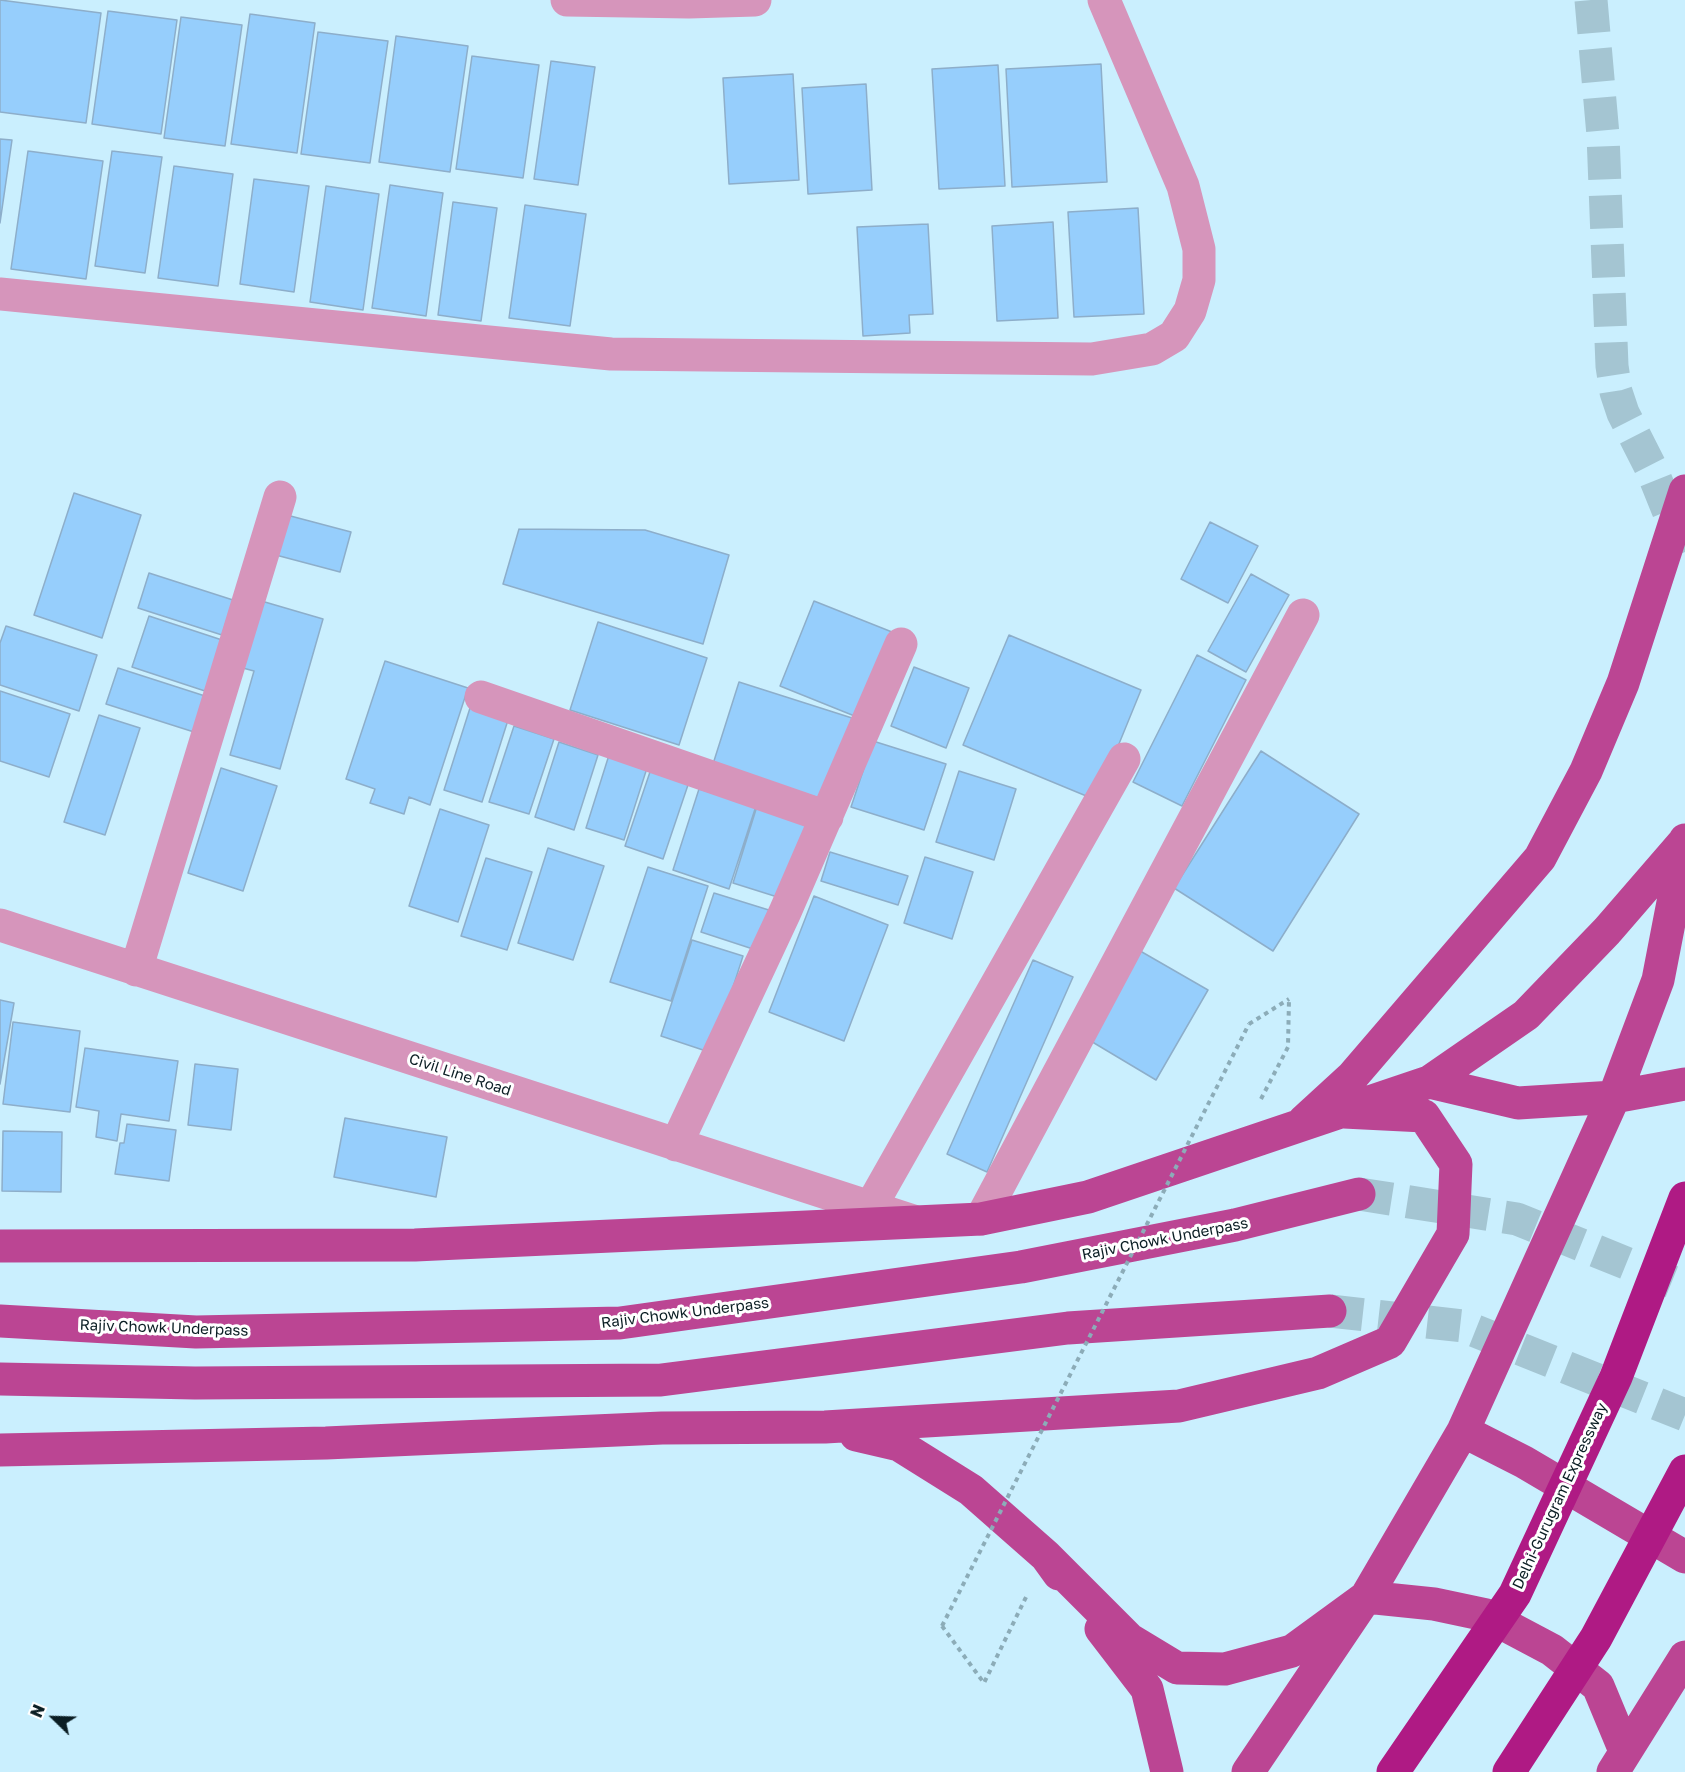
<!DOCTYPE html>
<html>
<head>
<meta charset="utf-8">
<style>
  body { margin:0 }
  #map { position:relative; width:1685px; height:1772px; overflow:hidden; background:#caeffe; font-family:"Golos Text",sans-serif }
  canvas { display:block }
  .north { position:absolute; left:24px; top:1688px; width:60px; height:60px; -webkit-text-stroke:4px #fff; paint-order:stroke; rotate:293deg; font-size:16px; font-weight:700; line-height:24px; text-align:center; color:#0b1e24 }
  .north::after { content:''; display:block; margin:auto; width:21px; height:27px; background:#0b1e24; clip-path:polygon(50% 0,100% 100%,50% 72%,0 100%) }
</style>
</head>
<body>
<div id="map">
<canvas width="1685" height="1772"></canvas>
<div class="north">N</div>
</div>
<script>
const g = document.querySelector('canvas').getContext('2d');
g.lineJoin = 'round';
function paint(path, color) {
  g.fillStyle = color;
  g.fill(path, 'evenodd');
}
function shape(rows) {
  const path = new Path2D();
  for (const r of rows) {
    path.moveTo(r[0], r[1]);
    for (let i = 2; i < r.length; i += 2) path.lineTo(r[i], r[i + 1]);
  }
  return path;
}
function trace(path, color, width, dash) {
  g.strokeStyle = color;
  g.lineWidth = width;
  g.lineCap = dash ? 'butt' : 'round';
  g.setLineDash(dash || []);
  g.stroke(path);
}
function write(font, color, halo, rows, align = 'center') {
  g.font = font + ' "Golos Text",sans-serif';
  g.lineWidth = 6;
  g.setLineDash([]);
  g.textBaseline = 'middle';
  g.strokeStyle = halo;
  g.fillStyle = color;
  for (const [text, x, y, turn = 0] of rows) {
    g.save();
    g.translate(x, y);
    g.rotate((+turn || 0) * Math.PI / 180);
    g.textAlign = isNaN(turn) ? turn : align;
    if (halo) g.strokeText(text, 0, 0);
    g.fillText(text, 0, 0);
    g.restore();
  }
}
const building = shape([
  [0,0,101,13,86,123,0,112,0,0],
  [108,11,177,20,161,134,92,124,108,11],
  [250,14,315,23,297,153,231,144,250,14],
  [181,17,242,25,225,146,164,138,181,17],
  [318,32,388,41,370,163,301,154,318,32],
  [396,36,468,46,450,172,379,162,396,36],
  [472,56,539,65,523,178,456,169,472,56],
  [551,61,595,67,578,185,534,179,551,61],
  [1101,64,1107,182,1012,187,1006,69,1101,64],
  [998,65,1005,186,939,189,932,69,998,65],
  [793,74,799,180,729,184,723,78,793,74],
  [866,84,872,190,808,194,802,88,866,84],
  [0,139,12,140,0,223,0,139],
  [28,151,103,161,86,279,11,269,28,151],
  [112,151,162,157,145,273,95,266,112,151],
  [174,166,233,174,218,286,158,278,174,166],
  [254,179,309,186,294,292,240,284,254,179],
  [390,185,443,193,426,316,372,308,390,185],
  [326,186,379,194,363,310,310,302,326,186],
  [453,202,497,208,481,321,438,315,453,202],
  [525,205,586,214,570,326,509,318,525,205],
  [1138,208,1144,314,1074,317,1068,212,1138,208],
  [1053,222,1058,318,997,321,992,226,1053,222],
  [928,224,933,314,909,315,910,333,863,336,857,227,928,224],
  [74,493,141,515,102,638,34,615,74,493],
  [283,514,351,532,340,572,272,554,283,514],
  [1210,522,1258,546,1228,603,1181,579,1210,522],
  [519,529,645,530,729,555,703,644,503,584,519,529],
  [149,573,233,600,222,635,138,608,149,573],
  [1251,574,1289,595,1246,672,1208,651,1251,574],
  [258,600,323,619,280,769,230,755,254,671,239,667,258,600],
  [814,601,892,632,857,717,780,686,814,601],
  [149,616,222,640,205,691,132,667,149,616],
  [598,622,707,658,679,745,570,710,598,622],
  [6,626,97,655,79,711,0,685,0,643,6,626],
  [1009,635,1141,690,1096,800,963,745,1009,635],
  [1197,655,1246,680,1182,806,1133,782,1197,655],
  [385,661,468,688,430,805,409,797,404,814,370,803,375,789,346,779,385,661],
  [914,667,969,688,946,748,891,726,914,667],
  [118,668,205,696,194,732,106,704,118,668],
  [739,682,852,718,825,800,713,764,739,682],
  [0,691,70,714,49,777,0,761,0,691],
  [470,708,508,720,482,802,444,790,470,708],
  [99,715,140,728,105,835,64,822,99,715],
  [514,726,554,739,529,814,489,802,514,726],
  [873,741,946,764,924,830,851,807,873,741],
  [559,742,598,755,574,830,535,817,559,742],
  [1261,751,1359,814,1273,951,1174,888,1261,751],
  [609,755,647,768,624,840,586,828,609,755],
  [652,766,690,779,663,859,625,846,652,766],
  [221,768,277,786,243,891,188,873,221,768],
  [959,771,1016,789,994,860,936,842,959,771],
  [699,789,756,806,729,889,673,870,699,789],
  [758,803,813,820,787,900,733,883,758,803],
  [440,809,489,825,458,922,409,906,440,809],
  [548,848,604,866,573,960,518,943,548,848],
  [830,852,908,876,898,905,821,881,830,852],
  [925,857,973,872,952,939,904,923,925,857],
  [486,858,532,872,507,950,461,936,486,858],
  [648,867,708,886,671,1001,610,982,648,867],
  [714,893,772,911,759,951,701,932,714,893],
  [814,896,888,925,844,1041,769,1012,814,896],
  [692,940,743,956,712,1053,661,1036,692,940],
  [1135,948,1208,990,1156,1080,1084,1037,1135,948],
  [1033,960,1073,977,987,1172,947,1154,1033,960],
  [0,1000,14,1003,0,1084,0,1000],
  [13,1022,80,1031,70,1112,3,1104,13,1022],
  [85,1048,178,1061,169,1121,121,1114,117,1141,96,1137,99,1111,76,1107,85,1048],
  [195,1064,238,1069,231,1130,188,1125,195,1064],
  [345,1118,447,1137,436,1197,334,1177,345,1118],
  [127,1124,176,1130,169,1181,115,1174,120,1143,124,1143,127,1124],
  [3,1131,62,1132,61,1192,2,1191,3,1131]
]);
paint(building, '#96cefc');
trace(building, '#8daeca', 1.5);
trace(shape([
  [1591,0,1603,135,1612,366,1616,392,1623,413,1651,468,1685,552],
  [1359,1194,1517,1219,1685,1287],
  [1330,1311,1463,1326,1685,1415]
]), '#a4c5d2', 33, [33, 16]);
trace(shape([
  [1249,1024,1289,999],
  [1261,1099,1288,1047,1289,999],
  [942,1626,984,1683,1028,1593]
]), '#8cacb8', 4, [4.5, 4.5]);
trace(shape([
  [567,0,689,2,755,0],
  [0,294,611,354,1092,359,1152,349,1174,336,1190,311,1199,280,1199,249,1183,186,1104,0],
  [481,697,827,817],
  [0,925,913,1221],
  [136,970,280,497],
  [676,1145,785,912,901,644],
  [870,1208,1124,759],
  [981,1219,1303,615]
]), '#d695bb', 33);
trace(shape([
  [1429,1082,1526,1015,1607,931,1684,842],
  [1304,1121,1352,1077,1540,858,1586,771,1623,683,1685,491],
  [0,1246,415,1245,981,1219,1088,1197,1429,1082,1518,1103,1614,1097,1685,1084],
  [0,1321,196,1332,620,1323,1021,1267,1235,1225,1359,1194],
  [0,1379,195,1383,661,1380,1068,1328,1330,1311],
  [1463,1431,1524,1462,1685,1557],
  [856,1435,899,1445,971,1490,1046,1556,1059,1574],
  [0,1450,326,1443,662,1428,825,1427,1179,1406,1318,1373,1390,1342,1453,1234,1456,1164,1424,1116,1344,1112],
  [1046,1556,1129,1639,1177,1668,1225,1669,1292,1651,1366,1597,1434,1604,1486,1615,1552,1650,1598,1686,1625,1751],
  [1101,1629,1147,1689,1167,1772],
  [1248,1772,1366,1597,1463,1431,1614,1097,1658,980,1685,840],
  [1613,1772,1685,1657]
]), '#bb4593', 33);
trace(shape([
  [942,1626,1249,1024]
]), '#8cacb8', 4, [4.5, 4.5]);
trace(shape([
  [1393,1772,1515,1594,1616,1377,1685,1198],
  [1509,1772,1596,1638,1685,1471]
]), '#af1a84', 33);
write('15px', '#0b1e24', '#fff', [
  ["Civil Line Road",460,1075,18],
  ["Rajiv Chowk Underpass",1165,1239,-11],
  ["Rajiv Chowk Underpass",685,1313,-7],
  ["Rajiv Chowk Underpass",164,1328,2],
  ["Delhi-Gurugram Expressway",1560,1496,-65]
]);
</script>
</body>
</html>
